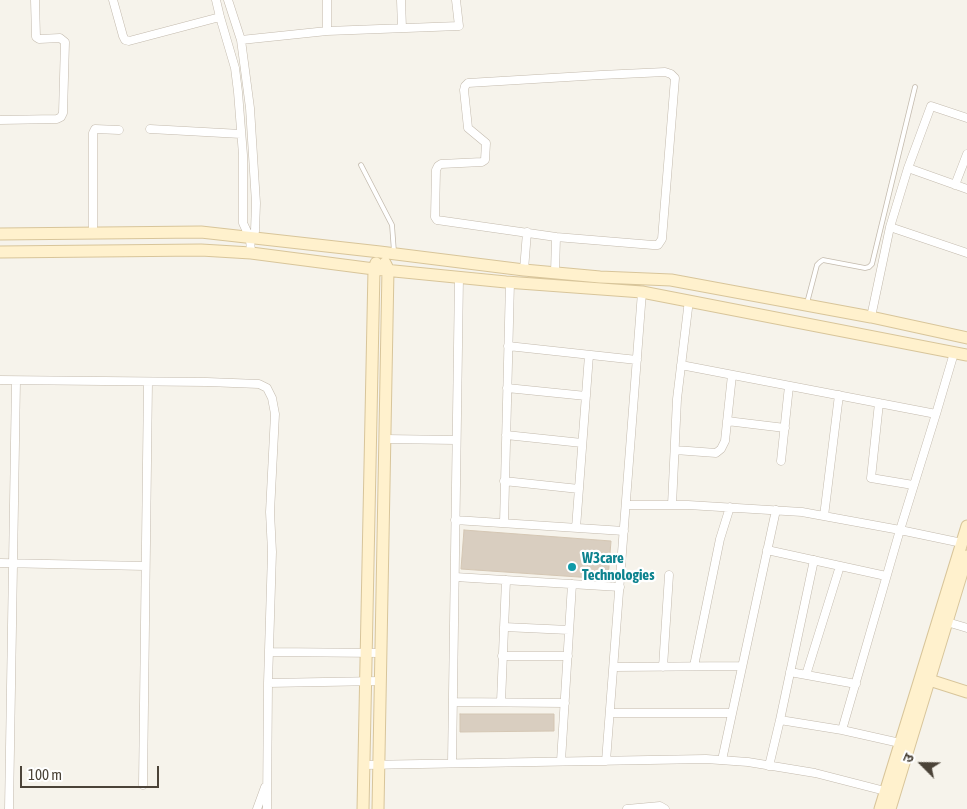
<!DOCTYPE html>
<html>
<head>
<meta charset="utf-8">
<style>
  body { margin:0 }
  #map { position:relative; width:967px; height:809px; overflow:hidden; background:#f6f3eb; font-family:"Asap Condensed","Noto Sans Devanagari",sans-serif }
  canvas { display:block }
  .north { position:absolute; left:897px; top:739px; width:50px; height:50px; -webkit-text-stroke:4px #fff; paint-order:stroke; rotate:293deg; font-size:14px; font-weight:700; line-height:20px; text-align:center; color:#4b4338 }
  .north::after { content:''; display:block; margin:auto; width:18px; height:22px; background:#4b4338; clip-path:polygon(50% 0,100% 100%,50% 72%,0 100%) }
  .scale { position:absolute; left:20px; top:766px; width:139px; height:22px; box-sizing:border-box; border:2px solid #4b4338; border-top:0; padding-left:6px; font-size:15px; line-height:18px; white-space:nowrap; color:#4b4338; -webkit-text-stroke:4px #fff; paint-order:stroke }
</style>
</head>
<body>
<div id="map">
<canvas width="967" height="809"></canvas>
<div class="north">उ</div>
<div class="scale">100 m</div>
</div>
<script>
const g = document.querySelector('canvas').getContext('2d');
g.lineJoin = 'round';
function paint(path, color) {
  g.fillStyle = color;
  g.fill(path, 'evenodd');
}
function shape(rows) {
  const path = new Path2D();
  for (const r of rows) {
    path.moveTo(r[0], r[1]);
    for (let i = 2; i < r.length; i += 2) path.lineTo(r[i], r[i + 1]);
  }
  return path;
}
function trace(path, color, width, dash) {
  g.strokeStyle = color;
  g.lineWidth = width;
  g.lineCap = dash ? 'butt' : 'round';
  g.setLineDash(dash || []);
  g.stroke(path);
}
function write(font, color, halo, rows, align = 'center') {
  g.font = font + ' "Asap Condensed",sans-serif';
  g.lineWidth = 4.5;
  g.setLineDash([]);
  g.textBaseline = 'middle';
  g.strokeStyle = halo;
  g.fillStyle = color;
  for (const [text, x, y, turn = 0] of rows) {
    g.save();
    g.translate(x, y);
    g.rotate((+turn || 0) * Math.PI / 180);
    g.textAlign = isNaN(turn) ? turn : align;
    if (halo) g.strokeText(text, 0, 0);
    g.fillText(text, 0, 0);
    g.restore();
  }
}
const building = shape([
  [464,530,611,541,608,579,461,569,464,530],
  [460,714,554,714,554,731,460,732,460,714]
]);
paint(building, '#d9cec0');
trace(building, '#d4c6b3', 1);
const lane = shape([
  [361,165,392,225,394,252],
  [807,303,817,265,820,262,823,260,865,268,869,267,872,264,915,87]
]);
const street = shape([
  [113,0,123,36,125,40,129,41,220,17],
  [216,0,220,17,235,68,238,92,243,155,243,223,250,238,251,253],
  [228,0,241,40,250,108,256,203,255,231,250,238],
  [327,0,327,31],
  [401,0,402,28],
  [241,40,327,31,459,26,456,0],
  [0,120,57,119,61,117,63,113,65,42,60,38,39,39,36,37,35,0],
  [150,129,241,134],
  [908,168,967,189],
  [955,185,967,154],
  [890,227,967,253],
  [93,233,93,133,95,129,119,130],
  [524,270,527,232],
  [555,273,556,237,653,245,658,245,662,239,675,78,671,74,665,72,601,75,468,83,465,86,464,90,468,128,486,143,485,160,482,162,441,164,438,166,436,170,435,217,437,220,556,237],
  [871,317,890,227,908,168,931,106,967,118],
  [508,346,637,360],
  [681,365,936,414,900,530,842,730,780,720,769,766],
  [0,380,207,382,259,384,267,388,272,398,275,414,270,512,272,552,268,683,267,809],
  [507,388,586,396],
  [879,403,871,478,913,485],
  [936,414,954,353],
  [727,421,785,428],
  [506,435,582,443],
  [385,439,456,440],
  [675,450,716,453,721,449,725,441,732,375],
  [781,461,789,386],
  [504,481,579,489],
  [626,505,688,505,802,512,900,530,962,543],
  [672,505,677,399,689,300],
  [824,516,839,395],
  [455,520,624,531],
  [504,523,510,282],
  [576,528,589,355],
  [767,550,886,576],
  [0,563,145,566],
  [455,577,620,587],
  [947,622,967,628],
  [504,627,569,630],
  [269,652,381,653],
  [502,656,568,656],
  [694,666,720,539,730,507],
  [614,667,742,666],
  [663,667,669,575],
  [790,672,856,684],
  [806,675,840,566],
  [268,683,380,681],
  [453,702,565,703],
  [501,702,506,580],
  [610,713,732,713],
  [780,720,814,560],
  [842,730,900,743],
  [722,760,776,510],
  [561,761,572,584],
  [606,761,642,292],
  [452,763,459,277],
  [364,765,706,759,748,762,815,773,885,791],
  [143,785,148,382],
  [9,809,16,381],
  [257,809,265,787],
  [627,809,660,806,665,809]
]);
const secondary = shape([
  [0,234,201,232,380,252,524,270,600,277,671,280,871,317,967,338],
  [0,252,201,250,251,253,374,269,506,282,642,292,967,355],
  [923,678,967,692],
  [363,809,374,269,376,263],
  [378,809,388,269,385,263],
  [880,809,967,526],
  [890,809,967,556]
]);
trace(lane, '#c3baad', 5.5);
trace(street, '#c3baad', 9);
trace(secondary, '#d8c59a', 13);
trace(lane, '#fff', 4);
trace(street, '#fff', 8);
trace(secondary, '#fff1cd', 11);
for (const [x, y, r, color] of [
  [572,567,5,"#0f9aa8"]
]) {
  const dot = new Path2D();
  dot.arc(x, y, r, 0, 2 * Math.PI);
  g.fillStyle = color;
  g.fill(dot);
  trace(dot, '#fff', 2);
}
write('bold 15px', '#0d838f', '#fff', [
  ["W3care",582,558],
  ["Technologies",582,575]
], 'left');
</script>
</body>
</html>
